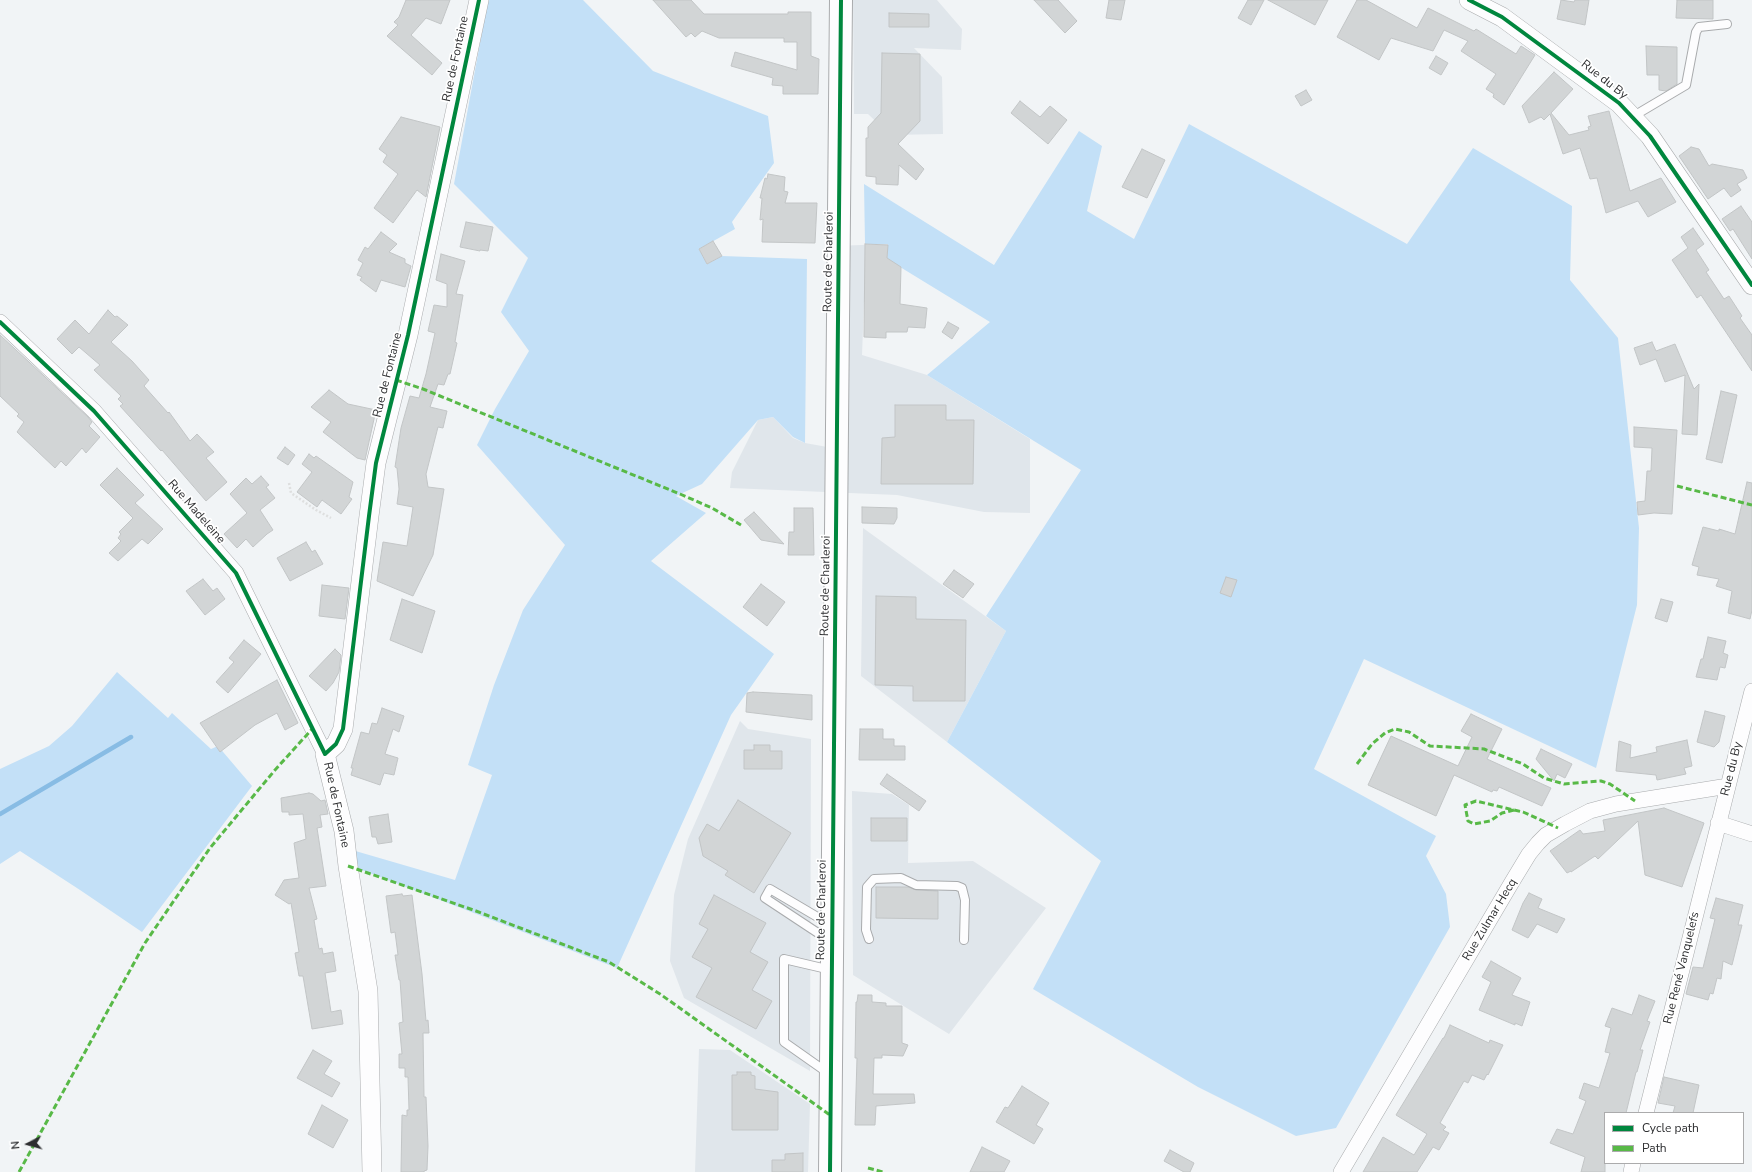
<!DOCTYPE html>
<html>
<head>
<meta charset="utf-8">
<style>
  body { margin:0 }
  #map { position:relative; width:1752px; height:1172px; overflow:hidden; background:#f1f4f6; font-family:"Nunito Sans",sans-serif }
  canvas { display:block }
  .legend { position:absolute; left:1604px; top:1112px; width:140px; height:52px; box-sizing:border-box; background:#fff; border:1px solid #ababac; margin:0; padding:5px 7px; list-style:none; font-size:12px; color:#2d2e30 }
  .legend li { display:flex; align-items:center; gap:8px; height:20px }
  .legend b { width:20px; border:1px solid #ababac }
  .north { position:absolute; left:8px; top:1124px; width:40px; height:40px; -webkit-text-stroke:3px #fff; paint-order:stroke; rotate:264deg; font-size:11px; font-weight:700; line-height:16px; text-align:center; color:#2d2e30 }
  .north::after { content:''; display:block; margin:auto; width:14px; height:18px; background:#2d2e30; clip-path:polygon(50% 0,100% 100%,50% 72%,0 100%) }
</style>
</head>
<body>
<div id="map">
<canvas width="1752" height="1172"></canvas>
<ul class="legend">
<li><b style="height:5px;background:#00873e"></b>Cycle path</li>
<li><b style="height:5px;background:#58b947"></b>Path</li>
</ul>
<div class="north">N</div>
</div>
<script>
const g = document.querySelector('canvas').getContext('2d');
g.lineJoin = 'round';
function paint(path, color) {
  g.fillStyle = color;
  g.fill(path, 'evenodd');
}
function shape(rows) {
  const path = new Path2D();
  for (const r of rows) {
    path.moveTo(r[0], r[1]);
    for (let i = 2; i < r.length; i += 2) path.lineTo(r[i], r[i + 1]);
  }
  return path;
}
function trace(path, color, width, dash) {
  g.strokeStyle = color;
  g.lineWidth = width;
  g.lineCap = dash ? 'butt' : 'round';
  g.setLineDash(dash || []);
  g.stroke(path);
}
function write(font, color, halo, rows, align = 'center') {
  g.font = font + ' "Nunito Sans",sans-serif';
  g.lineWidth = 3.5;
  g.setLineDash([]);
  g.textBaseline = 'middle';
  g.strokeStyle = halo;
  g.fillStyle = color;
  for (const [text, x, y, turn = 0] of rows) {
    g.save();
    g.translate(x, y);
    g.rotate((+turn || 0) * Math.PI / 180);
    g.textAlign = isNaN(turn) ? turn : align;
    if (halo) g.strokeText(text, 0, 0);
    g.fillText(text, 0, 0);
    g.restore();
  }
}
paint(shape([
  [853,0,937,0,962,29,961,50,914,48,942,77,943,134,890,135,868,114,854,114],
  [888,244,887,302,864,302,862,355,927,375,1030,439,1030,513,984,512,897,495,730,488,732,472,758,420,773,417,793,438,805,443,833,448,835,246],
  [863,528,1006,631,947,742,861,676],
  [740,721,748,729,811,739,810,1071,684,998,670,961,674,895,688,839],
  [852,791,892,794,909,805,908,863,973,861,1046,908,949,1034,853,975],
  [699,1049,730,1050,810,1104,808,1172,695,1172]
]), '#e0e6eb');
paint(shape([
  [488,0,583,0,653,71,768,116,774,163,732,222,735,229,699,249,707,264,722,256,807,259,805,443,793,437,773,417,758,420,702,484,676,496,706,513,651,561,774,654,731,715,617,968,354,867,352,850,455,880,492,775,468,765,494,685,523,610,565,545,477,445,495,409,529,351,501,312,528,258,454,184],
  [1189,124,1407,244,1473,148,1572,206,1570,280,1618,338,1639,528,1637,605,1596,768,1364,659,1314,769,1436,836,1426,856,1446,894,1450,927,1336,1128,1296,1136,1198,1087,1033,989,1101,861,947,742,1006,631,986,616,1081,470,927,375,990,322,887,259,888,244,865,244,864,184,994,265,1079,131,1102,146,1087,211,1134,239],
  [117,672,168,718,172,713,211,749,218,746,252,786,142,932,80,890,20,851,0,864,0,769,49,746,72,726]
]), '#c3e0f7');
trace(shape([
  [0,814,131,737]
]), '#88bce4', 4.5);
const building = shape([
  [406,0,450,0,441,24,426,18,411,35,442,63,432,75,387,36,398,25,394,22,399,17,406,0],
  [653,0,691,0,704,14,788,14,788,12,811,12,811,56,819,59,818,94,783,94,783,86,772,85,773,78,731,66,735,52,797,70,797,42,784,42,784,38,719,38,702,31,695,37,691,33,686,37,653,0],
  [1034,0,1058,0,1077,21,1065,33,1034,0],
  [1109,0,1125,0,1121,20,1106,18,1109,0],
  [1248,0,1264,0,1251,25,1238,18,1248,0],
  [1268,0,1328,0,1315,25,1268,0],
  [1357,0,1366,0,1417,28,1428,8,1474,31,1476,29,1516,54,1521,46,1535,55,1504,105,1493,97,1494,94,1486,89,1496,74,1461,51,1468,41,1444,30,1433,51,1391,38,1379,60,1337,37,1357,0],
  [1561,0,1574,2,1575,0,1589,0,1585,25,1557,19,1561,0],
  [1677,0,1713,0,1713,19,1676,18,1677,0],
  [889,13,929,14,929,27,889,27,889,13],
  [1646,46,1677,47,1677,84,1666,91,1659,90,1659,75,1647,75,1646,46],
  [882,53,920,54,920,121,898,144,924,169,916,180,899,165,898,185,876,184,876,177,866,176,866,138,868,138,868,127,881,113,882,53],
  [1436,56,1448,63,1441,75,1429,68,1436,56],
  [1554,72,1573,89,1551,113,1569,135,1589,130,1588,127,1591,126,1588,116,1609,111,1630,191,1661,178,1676,202,1648,217,1638,201,1606,213,1597,178,1590,179,1580,148,1563,154,1550,114,1544,120,1541,117,1529,123,1522,106,1554,72],
  [1306,90,1312,100,1301,106,1295,96,1306,90],
  [1020,101,1040,117,1050,106,1067,120,1048,144,1011,113,1020,101],
  [401,117,440,127,426,197,417,190,393,223,374,208,398,174,383,162,387,155,379,149,401,117],
  [1691,147,1699,149,1709,166,1712,164,1743,170,1747,178,1737,184,1741,190,1731,197,1724,188,1708,199,1679,156,1691,147],
  [1142,149,1165,160,1147,198,1122,187,1142,149],
  [768,174,785,177,784,191,788,192,785,203,817,203,815,243,762,242,763,219,760,220,762,198,760,198,765,178,767,179,768,174],
  [1741,206,1752,222,1752,259,1733,229,1730,231,1722,219,1741,206],
  [466,222,493,227,488,251,480,250,480,251,460,247,466,222],
  [1693,228,1704,244,1696,250,1709,270,1706,272,1724,299,1729,296,1742,316,1740,318,1752,335,1752,371,1701,295,1697,298,1672,260,1688,248,1681,237,1693,228],
  [381,232,397,244,389,252,405,259,405,263,411,266,405,287,381,280,376,292,360,280,362,277,357,275,363,263,358,260,365,247,368,249,381,232],
  [713,241,722,256,707,264,699,249,713,241],
  [865,244,888,245,887,258,901,267,900,304,927,308,925,328,908,327,907,332,886,332,886,338,864,337,865,244],
  [441,254,465,261,456,294,463,295,455,342,457,343,450,374,448,374,444,385,438,384,430,407,447,411,443,428,438,427,426,474,428,487,444,489,433,555,413,596,377,581,383,542,407,546,413,507,397,504,399,489,397,468,395,467,401,428,410,396,419,398,426,374,435,333,428,331,434,305,447,307,447,284,436,280,441,254],
  [108,310,115,317,117,316,128,325,111,342,132,361,149,380,144,386,168,413,169,412,190,441,197,434,214,452,206,458,227,482,206,501,162,450,161,451,120,406,123,404,118,399,121,396,94,370,100,365,79,347,72,354,57,339,75,320,89,334,108,310],
  [948,322,959,328,952,339,942,332,948,322],
  [0,335,88,417,92,422,89,426,100,437,86,453,82,448,66,466,61,461,55,468,17,432,24,422,17,416,19,414,0,396,0,335],
  [1652,342,1656,351,1675,344,1694,389,1699,384,1697,435,1682,434,1685,375,1665,382,1656,359,1640,365,1634,348,1652,342],
  [329,390,348,404,376,410,365,460,357,458,323,432,331,422,311,407,329,390],
  [1721,391,1737,395,1722,463,1706,459,1721,391],
  [895,405,946,405,946,420,974,420,973,484,881,484,882,438,895,437,895,405],
  [1634,427,1677,430,1672,514,1654,513,1638,515,1637,502,1645,501,1647,471,1651,471,1652,448,1634,447,1634,427],
  [285,447,295,455,288,465,277,458,285,447],
  [309,454,314,458,316,456,353,482,349,497,352,499,341,514,322,500,317,507,297,492,312,472,302,464,309,454],
  [117,468,144,495,135,503,163,529,148,544,142,539,118,561,109,553,121,541,118,538,121,534,119,532,133,518,100,485,117,468],
  [261,476,269,485,266,487,275,498,260,510,273,530,267,534,253,547,246,539,237,548,224,534,247,513,230,494,246,478,252,484,261,476],
  [1747,482,1752,483,1752,610,1750,619,1728,613,1732,591,1716,586,1719,579,1697,575,1699,567,1692,565,1703,527,1719,531,1719,529,1735,534,1747,482],
  [862,507,897,508,897,518,894,524,862,523,862,507],
  [794,508,813,508,814,555,788,555,789,532,794,532,794,508],
  [754,512,784,544,761,540,744,520,754,512],
  [306,542,312,552,315,550,323,564,290,581,277,558,306,542],
  [954,570,974,584,963,598,943,584,954,570],
  [1226,577,1237,580,1231,597,1220,593,1226,577],
  [203,579,213,591,217,588,225,599,205,615,186,591,203,579],
  [761,584,785,602,767,626,743,607,761,584],
  [322,585,349,588,345,619,319,616,322,585],
  [876,596,916,597,916,619,966,620,965,701,913,701,913,686,875,685,876,596],
  [402,599,435,611,422,653,390,640,402,599],
  [1661,599,1673,602,1667,622,1655,618,1661,599],
  [1708,637,1726,641,1723,653,1728,655,1725,668,1720,667,1717,680,1696,677,1701,659,1703,659,1708,637],
  [244,640,261,654,228,693,216,682,234,662,229,658,244,640],
  [335,649,341,655,339,672,333,683,326,691,309,676,335,649],
  [277,680,298,723,285,730,277,713,255,725,220,752,200,723,277,680],
  [753,692,812,695,812,720,746,712,747,693,753,692],
  [382,708,404,716,399,732,393,729,385,754,398,758,394,775,384,773,380,785,351,775,353,768,351,768,361,732,369,734,372,723,377,724,382,708],
  [1705,711,1725,716,1719,742,1714,747,1697,742,1705,711],
  [1471,714,1502,729,1487,759,1551,788,1542,806,1499,787,1497,791,1493,790,1492,792,1454,775,1436,816,1368,785,1391,736,1458,766,1472,737,1461,731,1471,714],
  [860,729,883,729,883,739,894,739,894,746,905,746,905,760,859,760,860,729],
  [1687,740,1692,766,1684,768,1686,774,1657,780,1656,775,1616,771,1619,741,1631,745,1630,758,1657,752,1656,747,1687,740],
  [754,745,770,745,770,751,782,751,782,769,744,769,744,750,754,750,754,745],
  [1541,749,1572,764,1565,778,1557,774,1554,781,1536,759,1541,749],
  [887,774,926,801,919,811,880,784,887,774],
  [309,793,313,794,321,801,325,800,328,814,320,815,322,827,317,828,326,886,309,888,317,919,314,920,319,949,322,948,323,954,333,952,336,971,325,973,331,1012,341,1010,343,1024,312,1029,303,976,299,976,295,953,299,952,291,903,289,904,275,895,284,880,299,878,294,843,306,839,303,814,289,815,289,812,282,812,281,798,309,793],
  [738,800,791,833,754,893,725,875,728,871,703,856,699,838,707,824,719,831,738,800],
  [1664,808,1704,823,1682,887,1645,875,1638,821,1598,859,1595,856,1571,872,1571,871,1567,873,1550,851,1580,830,1583,834,1605,831,1603,820,1664,808],
  [388,814,392,842,378,844,376,837,372,837,369,817,388,814],
  [871,818,907,818,907,841,871,841,871,818],
  [876,887,908,887,916,890,938,891,938,919,876,918,876,887],
  [1529,893,1542,899,1538,908,1565,919,1557,933,1537,924,1528,938,1512,930,1523,903,1529,893],
  [402,894,403,896,412,895,422,974,426,1021,428,1020,429,1033,423,1033,424,1097,426,1097,428,1146,427,1170,424,1171,424,1172,401,1172,402,1115,407,1116,407,1110,409,1110,408,1077,405,1077,405,1068,399,1068,399,1054,402,1054,399,1023,403,1022,400,980,399,980,395,955,398,955,395,932,391,933,386,896,402,894],
  [714,895,766,923,750,952,768,962,752,990,772,1001,756,1029,696,997,712,968,692,957,708,929,699,924,714,895],
  [1716,898,1743,905,1738,925,1742,925,1732,965,1723,961,1721,979,1717,978,1713,994,1710,993,1708,1000,1686,994,1693,967,1703,968,1715,919,1710,918,1716,898],
  [1491,961,1521,978,1512,995,1530,1002,1522,1026,1515,1023,1515,1025,1479,1010,1491,982,1482,977,1491,961],
  [858,995,872,995,872,1002,886,1003,886,1006,902,1006,902,1043,908,1045,903,1056,882,1055,882,1058,874,1058,873,1094,914,1094,915,1103,876,1106,875,1125,855,1125,857,1058,855,1058,856,1002,857,1002,858,995],
  [1639,995,1655,1001,1647,1021,1650,1022,1640,1050,1643,1050,1637,1072,1636,1072,1626,1113,1605,1113,1605,1172,1581,1172,1585,1157,1550,1143,1557,1129,1573,1134,1586,1101,1579,1098,1584,1083,1599,1088,1610,1053,1605,1052,1611,1028,1605,1026,1612,1008,1632,1015,1639,995],
  [1450,1025,1489,1043,1490,1040,1503,1045,1488,1075,1487,1074,1484,1080,1472,1075,1468,1083,1464,1081,1440,1123,1446,1127,1443,1130,1449,1133,1439,1150,1433,1147,1417,1172,1363,1172,1383,1137,1414,1155,1427,1134,1396,1115,1443,1038,1444,1038,1450,1025],
  [313,1050,332,1061,324,1074,340,1083,332,1097,297,1078,313,1050],
  [737,1072,751,1072,751,1075,755,1076,755,1089,778,1092,778,1130,732,1130,732,1075,737,1075,737,1072],
  [1664,1077,1699,1085,1693,1113,1673,1113,1675,1106,1658,1103,1664,1077],
  [1022,1086,1049,1103,1036,1125,1043,1129,1034,1144,996,1122,1005,1107,1008,1108,1022,1086],
  [322,1105,348,1120,333,1148,308,1134,322,1105],
  [982,1147,1010,1161,1004,1172,970,1172,982,1147],
  [1170,1150,1194,1163,1190,1172,1184,1172,1164,1161,1170,1150],
  [803,1153,803,1172,772,1172,772,1160,785,1160,785,1154,803,1153]
]);
paint(building, '#d2d5d6');
trace(building, '#c2c5c6', 1);
const service = shape([
  [1632,117,1686,85,1696,32,1699,27,1727,24],
  [869,939,866,930,867,887,874,879,901,878,916,885,957,886,962,888,965,900,964,940],
  [830,941,765,898,770,889,831,925],
  [828,1073,784,1042,784,959,831,970]
]);
const minor = shape([
  [0,322,94,411,236,573,325,754],
  [1718,823,1752,834],
  [1646,1113,1752,691],
  [1341,1172,1512,882,1529,854,1538,843,1546,835,1565,824,1590,811,1616,804,1728,786],
  [1631,1172,1633,1163]
]);
const tertiary = shape([
  [1469,0,1502,17,1619,103,1650,136,1752,285],
  [372,1172,368,991,348,866,344,831,325,754,336,744,343,729,369,516,376,463,408,335,479,0]
]);
const primary = shape([
  [830,1172,841,0]
]);
trace(service, '#a9abad', 10);
trace(minor, '#a9abad', 16);
trace(tertiary, '#a9abad', 20);
trace(primary, '#a9abad', 24);
trace(shape([
  [289,483,291,493,316,510,331,518]
]), '#dedfdf', 2.5, [2, 2]);
trace(service, '#fdfdfe', 8);
trace(minor, '#fdfdfe', 15);
trace(tertiary, '#fdfdfe', 19);
trace(primary, '#fdfdfe', 22);
trace(shape([
  [396,380,423,389,680,494,712,508,741,525],
  [1677,486,1752,505],
  [1357,764,1372,744,1385,733,1395,729,1409,732,1430,746,1484,749,1523,764,1544,778,1564,784,1601,781,1610,784,1635,801],
  [1514,810,1502,813,1490,821,1474,824,1468,821,1465,805,1476,801,1514,810,1523,812,1558,828],
  [348,866,476,911,609,962,660,994,830,1115],
  [868,1168,883,1172],
  [19,1172,145,943,210,848,275,770,313,728]
]), '#58b947', 3, [6, 3]);
trace(shape([
  [1469,0,1502,17,1619,103,1650,136,1752,285],
  [0,322,94,411,236,573,325,754,336,744,343,729,369,516,376,463,408,335,479,0],
  [830,1172,841,0]
]), '#00873e', 4);
write('12px', '#2d2e30', '#fff', [
  ["Rue de Fontaine",456,59,-78],
  ["Rue du By",1604,80,38],
  ["Route de Charleroi",829,262,-89],
  ["Rue de Fontaine",388,375,-76],
  ["Rue Madeleine",196,512,49],
  ["Route de Charleroi",826,586,-89],
  ["Rue du By",1732,769,-76],
  ["Rue de Fontaine",336,805,78],
  ["Route de Charleroi",822,910,-89],
  ["Rue Zulmar Hecq",1490,920,-59],
  ["Rue René Vanquelefs",1682,968,-76]
]);
</script>
</body>
</html>
